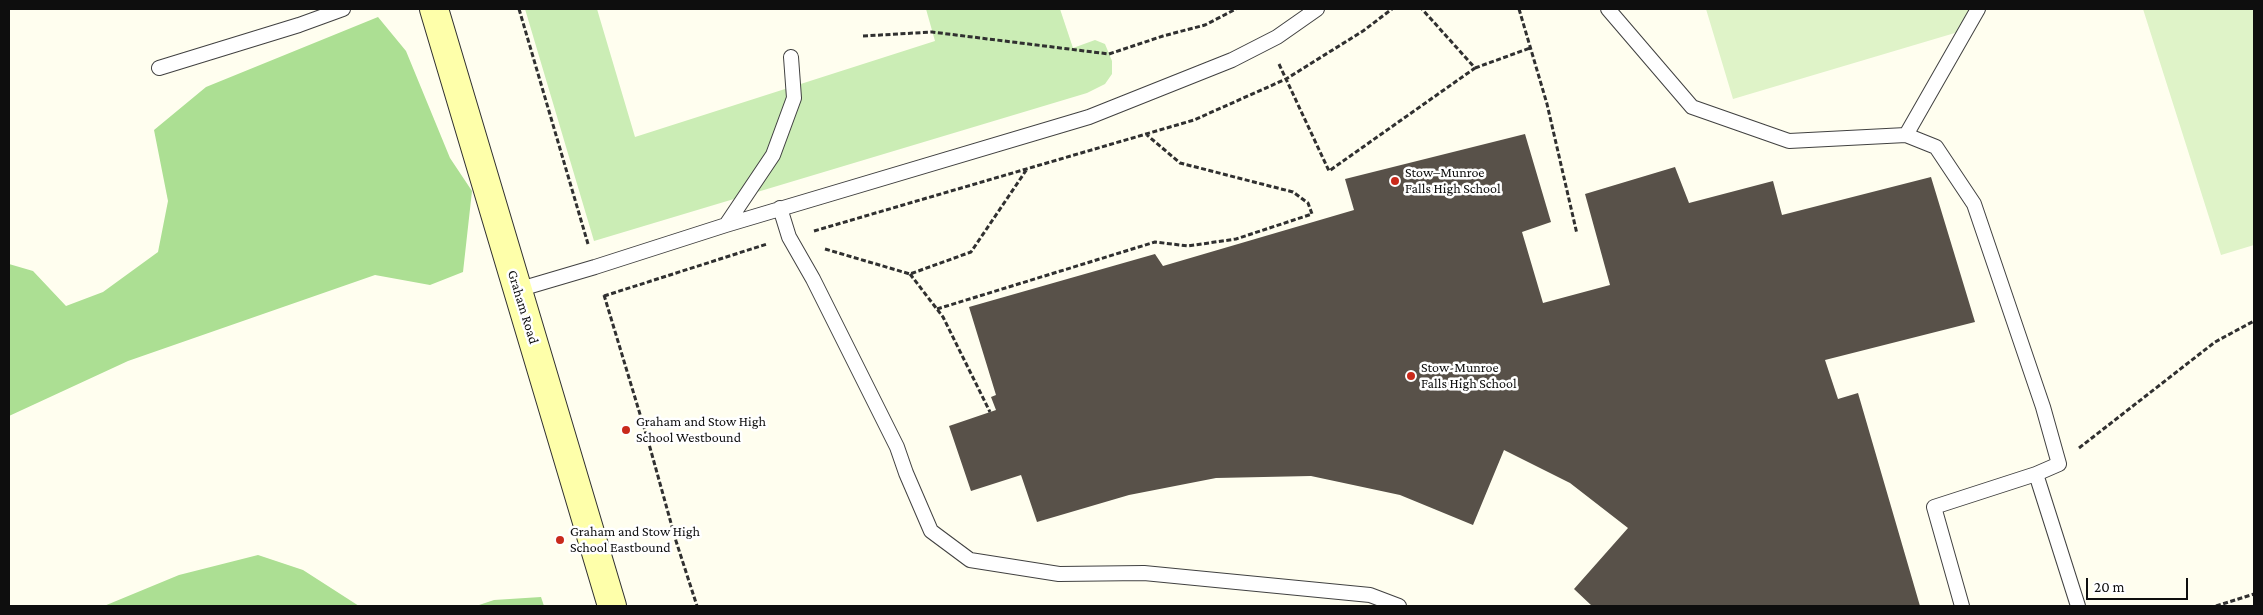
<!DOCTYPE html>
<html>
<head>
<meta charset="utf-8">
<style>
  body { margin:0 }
  #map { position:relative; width:2263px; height:615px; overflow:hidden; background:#fffeef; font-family:"Crimson Pro",serif }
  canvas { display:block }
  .frame { position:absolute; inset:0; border:10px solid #0e0e0e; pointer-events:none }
  .scale { position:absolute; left:2086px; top:578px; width:102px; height:22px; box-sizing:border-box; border:2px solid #0e0e0e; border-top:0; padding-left:6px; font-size:15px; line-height:18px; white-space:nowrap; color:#0e0e0e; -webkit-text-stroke:4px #fff; paint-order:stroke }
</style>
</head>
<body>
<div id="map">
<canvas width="2263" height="615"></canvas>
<div class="frame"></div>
<div class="scale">20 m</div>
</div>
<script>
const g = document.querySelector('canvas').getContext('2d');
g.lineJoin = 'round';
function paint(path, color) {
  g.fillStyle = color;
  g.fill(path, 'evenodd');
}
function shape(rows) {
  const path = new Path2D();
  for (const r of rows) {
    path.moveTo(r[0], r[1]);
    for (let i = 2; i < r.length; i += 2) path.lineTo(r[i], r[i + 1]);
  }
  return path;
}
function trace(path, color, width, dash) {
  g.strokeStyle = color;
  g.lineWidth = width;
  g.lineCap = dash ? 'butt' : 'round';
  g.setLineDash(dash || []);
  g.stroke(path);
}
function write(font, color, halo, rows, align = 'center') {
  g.font = font + ' "Crimson Pro",serif';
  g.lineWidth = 5;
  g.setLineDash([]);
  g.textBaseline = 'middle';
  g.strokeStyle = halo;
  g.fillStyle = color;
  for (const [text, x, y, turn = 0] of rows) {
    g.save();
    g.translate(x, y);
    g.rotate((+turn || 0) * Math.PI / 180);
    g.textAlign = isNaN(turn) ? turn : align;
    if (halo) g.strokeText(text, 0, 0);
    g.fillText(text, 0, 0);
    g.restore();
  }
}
paint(shape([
  [525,9,597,9,635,137,935,41,926,9,1060,9,1073,48,1095,40,1105,44,1112,61,1112,74,1105,84,1087,93,594,241]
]), '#cbedb5');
paint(shape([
  [378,17,406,51,450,158,472,191,463,272,430,285,375,275,128,361,9,416,9,264,33,271,66,306,103,292,158,252,168,201,154,130,206,87],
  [258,555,303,570,359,606,104,606,179,575],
  [541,597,544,606,476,606,494,600]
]), '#acdf93');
paint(shape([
  [1706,9,1970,9,1975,27,1733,99],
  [2143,9,2254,9,2254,245,2221,255]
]), '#dff3c8');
paint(shape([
  [1525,134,1551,222,1522,232,1543,303,1610,285,1585,194,1675,167,1689,203,1773,181,1782,215,1931,177,1975,322,1825,360,1838,399,1858,393,1920,606,1592,606,1574,589,1628,528,1570,483,1504,450,1473,525,1400,495,1311,476,1216,478,1129,495,1037,522,1021,475,971,491,949,426,996,410,991,397,996,395,969,307,1155,254,1163,266,1354,210,1345,179]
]), '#585149');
const service = shape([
  [1608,9,1692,107,1789,141,1906,135,1936,147,1974,204,2043,407,2059,464,2036,474],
  [159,68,299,25,343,9],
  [1906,135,1978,9],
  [780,208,789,237,813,279,897,447,906,473,931,531,970,560,1059,574,1144,573,1370,595,1399,606],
  [726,225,773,155,794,98,791,57],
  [517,290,595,267,726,225,1089,117,1232,60,1277,37,1317,9],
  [1962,606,1934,507,2036,474,2078,606]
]);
const secondary = shape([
  [434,9,612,606]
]);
trace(service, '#414141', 16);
trace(secondary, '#303030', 30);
trace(shape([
  [519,9,588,244],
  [1519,9,1547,104,1577,234],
  [863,36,932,32,1109,54,1163,36,1205,25,1236,9],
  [1279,64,1329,171,1475,68,1422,9],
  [1475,68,1530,48],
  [814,231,1194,120,1286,79,1363,31,1392,9],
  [825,249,910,274,971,252,1027,169],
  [910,274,943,317,990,412],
  [604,295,649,444,676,541,697,606],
  [604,296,767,244],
  [937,309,1155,242,1188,246,1236,239,1312,214,1308,203,1293,192,1180,163,1147,135],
  [2079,448,2215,342,2254,321],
  [2216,606,2254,594]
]), '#303030', 3, [5, 2.5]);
trace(service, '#fff', 14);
trace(secondary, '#feffaa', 28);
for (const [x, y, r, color] of [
  [1395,181,5,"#c9291b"],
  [1411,376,5,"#c9291b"],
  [626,430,5,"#c9291b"],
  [560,540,5,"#c9291b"]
]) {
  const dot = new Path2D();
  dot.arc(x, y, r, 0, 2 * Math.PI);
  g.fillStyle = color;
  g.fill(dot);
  trace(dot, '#fff', 2);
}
write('14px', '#0e0e0e', '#fff', [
  ["Stow–Munroe",1405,173],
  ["Falls High School",1405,189],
  ["Stow-Munroe",1421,368],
  ["Falls High School",1421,384],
  ["Graham and Stow High",636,422],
  ["School Westbound",636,438],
  ["Graham and Stow High",570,532],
  ["School Eastbound",570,548]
], 'left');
write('14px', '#0e0e0e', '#fff', [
  ["Graham Road",523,307,73]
]);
</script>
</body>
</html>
